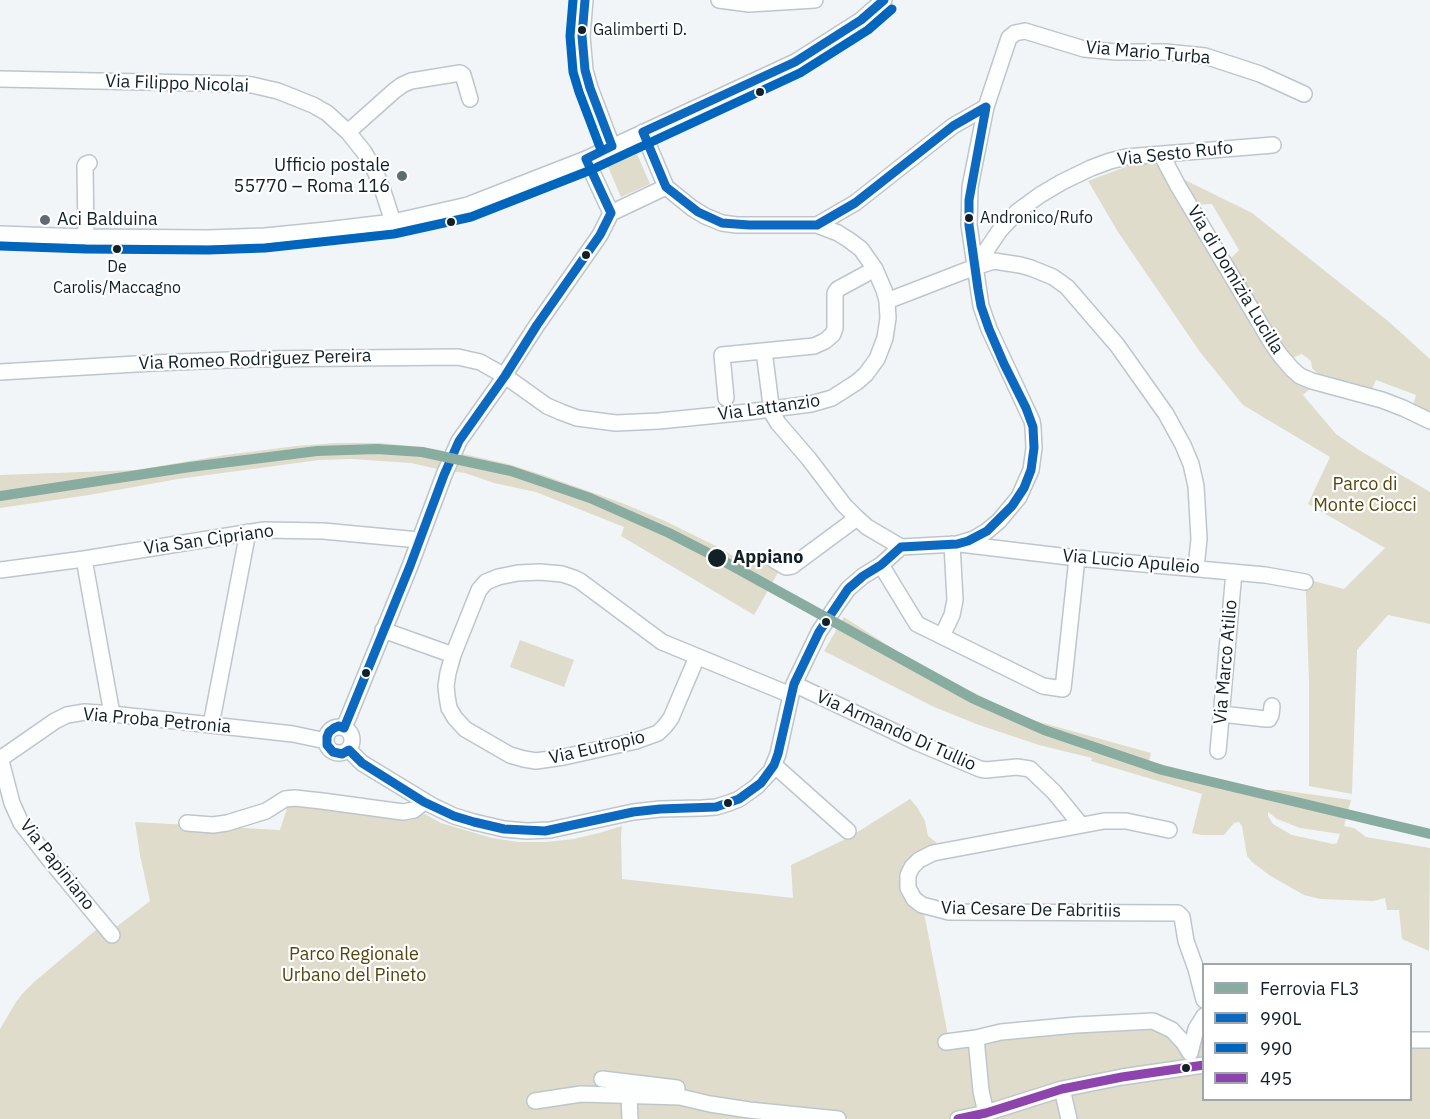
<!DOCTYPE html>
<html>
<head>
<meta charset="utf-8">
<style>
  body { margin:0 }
  #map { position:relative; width:1430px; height:1119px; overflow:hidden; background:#f2f5f8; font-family:"IBM Plex Sans",sans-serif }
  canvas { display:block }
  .legend { position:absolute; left:1202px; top:963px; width:210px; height:138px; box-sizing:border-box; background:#fff; border:2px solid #a0a6a9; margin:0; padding:8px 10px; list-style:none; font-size:18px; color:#122027 }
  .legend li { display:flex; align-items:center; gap:12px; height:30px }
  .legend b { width:30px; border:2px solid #a0a6a9 }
</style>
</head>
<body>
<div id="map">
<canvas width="1430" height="1119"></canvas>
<ul class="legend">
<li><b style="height:8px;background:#88aca0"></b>Ferrovia FL3</li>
<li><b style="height:8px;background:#0c69bf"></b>990L</li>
<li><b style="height:8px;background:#0065bd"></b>990</li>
<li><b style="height:8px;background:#8e44ad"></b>495</li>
</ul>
</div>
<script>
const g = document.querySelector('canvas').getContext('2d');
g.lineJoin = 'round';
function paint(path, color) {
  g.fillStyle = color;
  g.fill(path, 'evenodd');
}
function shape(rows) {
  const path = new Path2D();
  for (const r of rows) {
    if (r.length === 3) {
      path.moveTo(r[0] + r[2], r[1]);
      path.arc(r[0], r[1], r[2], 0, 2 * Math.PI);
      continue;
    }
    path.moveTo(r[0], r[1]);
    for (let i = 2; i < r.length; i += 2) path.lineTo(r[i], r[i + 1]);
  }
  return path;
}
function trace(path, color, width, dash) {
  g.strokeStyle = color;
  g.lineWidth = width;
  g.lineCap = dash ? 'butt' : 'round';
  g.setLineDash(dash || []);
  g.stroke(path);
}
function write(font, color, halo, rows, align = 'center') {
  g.font = font + ' "IBM Plex Sans",sans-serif';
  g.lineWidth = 4.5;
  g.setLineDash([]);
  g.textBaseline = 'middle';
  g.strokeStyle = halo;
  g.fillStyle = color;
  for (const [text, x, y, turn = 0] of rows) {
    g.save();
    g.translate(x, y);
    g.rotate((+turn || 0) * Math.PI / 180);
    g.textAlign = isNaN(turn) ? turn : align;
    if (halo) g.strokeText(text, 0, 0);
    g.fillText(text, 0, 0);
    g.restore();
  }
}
paint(shape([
  [637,154,650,184,621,197,608,167],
  [1157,162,1251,319,1251,327,1287,376,1294,382,1310,389,1303,395,1336,434,1359,450,1430,492,1430,624,1388,615,1357,650,1352,794,1309,786,1309,683,1306,593,1305,583,1302,578,1344,589,1385,548,1308,504,1330,457,1243,405,1200,352,1118,232,1088,181,1128,166],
  [1183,179,1252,213,1388,321,1430,359,1430,412,1413,405,1416,395,1376,380,1372,389,1318,374,1312,368,1311,361,1302,354,1292,358,1229,260,1239,250,1212,204,1196,205,1182,183],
  [336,443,379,443,423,447,468,455,508,464,543,475,622,503,665,521,722,549,749,566,763,562,779,571,754,615,621,536,624,527,536,492,494,483,465,473,442,470,411,463,352,459,319,460,178,479,89,495,0,508,0,475,136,470,225,455,296,446],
  [844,617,918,665,1025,718,1151,753,1149,761,1261,790,1280,790,1351,800,1344,826,1354,828,1366,837,1430,848,1429,951,1402,939,1399,910,1387,910,1385,898,1373,901,1320,899,1304,895,1269,875,1252,862,1247,856,1242,826,1239,822,1234,823,1224,835,1202,835,1192,833,1202,794,1091,761,1092,758,1039,745,979,725,934,707,824,651],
  [1268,812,1277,819,1300,828,1340,834,1337,843,1333,844,1292,835,1273,824,1268,816],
  [520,640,574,660,564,687,510,667],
  [910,799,917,807,925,821,928,836,937,843,922,849,908,862,916,910,924,913,947,1030,948,1049,1014,1037,1152,1025,1203,1043,1204,1100,1410,1100,1411,1032,1430,1032,1430,1119,0,1119,0,1029,16,1002,22,994,34,982,97,929,103,937,150,901,140,855,135,822,280,830,289,802,421,812,441,823,455,827,492,838,519,842,545,842,574,839,599,833,622,826,621,836,622,879,793,898,791,865,848,838]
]), '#dfdccc');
const minor = shape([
  [585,0,582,36,585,70,590,88,612,146],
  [719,0,749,4,815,0],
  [0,79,242,84,252,85,278,91,313,105,327,113,348,132,364,152,375,171,382,188,393,222],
  [348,132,394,91,402,85,411,81,460,73,463,75,470,99],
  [1161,154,1178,186,1271,342,1280,355,1292,369,1300,376,1312,381,1382,400,1403,408,1430,421],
  [586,159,611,213],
  [611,213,666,187],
  [817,225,855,203,953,126,986,107],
  [0,234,86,237,208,238,265,236,326,230,393,222,468,205,586,159,795,62,861,20,884,0],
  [86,237,85,166,86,164,89,163],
  [975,267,1000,230,1018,211,1040,195,1062,182,1091,168,1110,161,1126,157,1273,145],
  [887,301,975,267,994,261,1020,265,1031,268,1053,277,1067,287,1117,345,1166,414,1183,445,1191,464,1196,486,1199,539,1196,568],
  [764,351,772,413,778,423,809,459,844,505,857,518,867,527,901,547,957,544,974,539,987,531,999,521,1019,497,1031,470,1034,448,1033,427,1032,421,989,329,981,306,969,225,970,187,986,107,1009,38,1015,33,1025,31,1084,49,1116,52,1165,52,1205,56,1260,74,1304,94],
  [0,372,153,363,254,359,458,357,480,362,505,376,547,406,561,412,577,418,616,423,659,421,748,412,811,404,832,398,857,382,866,374,877,359,885,338,888,318,887,301,884,290,875,269,861,249,849,240,838,233,817,225,737,225,722,223,705,216,692,208,666,187,643,132],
  [726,398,722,355,814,346,825,341,833,334,835,328,835,293,838,289,875,269],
  [960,544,1077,558,1265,575,1305,582],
  [84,559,112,714],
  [774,560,786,567,792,566,857,518],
  [881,565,917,624,1043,686,1063,689,1077,558],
  [0,570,84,559,264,530,323,531,419,540],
  [383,630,453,655],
  [942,636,952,615,955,600,952,544],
  [697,657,671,718,665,726,658,733,636,741,564,757,536,761,524,759,510,755,465,729,455,718,449,708,447,696,446,686,448,673,453,655,479,590,486,582,498,577,518,573,540,572,562,574,574,578,580,581,662,642,791,695],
  [794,684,916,742,980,769,986,770,1017,767,1030,769,1054,792,1081,825],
  [1221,714,1266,719,1269,719,1271,715,1272,706],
  [211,725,248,532],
  [339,740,13],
  [344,728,410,566,444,475,459,441,505,376,509,368,537,325,600,235,611,213],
  [349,750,362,763,431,805,454,816,474,822,504,829,527,831,550,830,633,812,660,809,702,808,716,807,729,803,739,799,756,787,771,771,778,754,791,695,794,684,819,632,836,606,848,589,863,576,881,565,901,547],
  [1218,751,1234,572],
  [0,757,12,803,21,823,49,859,112,935],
  [0,759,55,721,67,715,85,712,112,714,293,734,326,741],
  [774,765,848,831],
  [187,823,213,825,227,823,266,811,285,799,295,798,322,801,403,812,414,810,424,802],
  [1169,830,1126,821,1104,821,933,853,919,860,912,867,908,875,908,888,914,899,922,905,949,912,1178,913,1182,917,1186,941,1196,969,1204,1000],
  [1410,1040,1430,1040],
  [946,1042,976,1038],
  [1190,1053,1196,1029,1204,1016],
  [602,1079,677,1088],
  [1062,1089,1069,1119],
  [629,1095,630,1119],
  [535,1101,581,1094,680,1097,710,1104,749,1110,838,1119],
  [986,1113,981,1091,976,1038,1001,1032,1076,1025,1153,1021,1172,1030,1184,1043,1190,1053],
  [958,1119,986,1113,1062,1089,1122,1077,1204,1065]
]);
trace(minor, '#bec6cb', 18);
trace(minor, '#fdfefe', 15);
trace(shape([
  [585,0,582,36,585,70,590,88,612,146,586,159,611,213,600,235,537,325,505,376,459,441,444,475,410,566,344,728,339,726,334,728,329,732,327,737,327,745,333,752,342,754,349,750,362,763,424,802,454,816,474,822,504,829,545,831,633,812,660,809,716,807,739,799,761,783,774,765,778,754,794,684,819,632,848,589,863,576,881,565,901,547,957,544,968,541,987,531,1012,506,1024,488,1031,470,1034,448,1033,427,1026,408,1004,364,989,329,981,306,978,289,969,225,969,200,986,107],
  [884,0,861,20,795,62,643,132,666,187,698,212,722,223,749,225,817,225,855,203,953,126,986,107]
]), '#0c69bf', 9);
trace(shape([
  [573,0,570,36,573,72,579,92,601,150],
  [0,246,86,249,208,250,265,248,394,234,471,217,591,170,800,73,868,30,892,9]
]), '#0065bd', 9);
trace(shape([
  [958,1119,986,1113,1062,1089,1122,1077,1204,1065]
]), '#8e44ad', 9);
trace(shape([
  [0,496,190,467,317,451,377,449,422,452,511,471,590,498,669,533,718,558,974,699,1044,730,1162,770,1430,834]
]), '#88aca0', 10);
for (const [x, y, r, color] of [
  [582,30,5,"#122027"],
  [760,92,5,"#122027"],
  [402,176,6,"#606b70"],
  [969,218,5,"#122027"],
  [45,220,6,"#606b70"],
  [451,222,5,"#122027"],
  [117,249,5,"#122027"],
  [586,255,5,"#122027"],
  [717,558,10,"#122027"],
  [826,622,5,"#122027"],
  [366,673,5,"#122027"],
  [728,803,5,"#122027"],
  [1186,1068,5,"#122027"]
]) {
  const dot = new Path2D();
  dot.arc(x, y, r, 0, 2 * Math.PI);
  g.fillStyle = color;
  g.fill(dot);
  trace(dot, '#fff', 2);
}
write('16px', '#122027', '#fff', [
  ["Galimberti D.",593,30],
  ["Andronico/Rufo",980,218],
  ["De",117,267,"center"],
  ["Carolis/Maccagno",117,288,"center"]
], 'left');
write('18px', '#122027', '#fff', [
  ["Via Mario Turba",1148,53,5],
  ["Via Filippo Nicolai",177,84,2],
  ["Via Sesto Rufo",1175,154,-6],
  ["Via di Domizia Lucilla",1235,280,59],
  ["Via Romeo Rodriguez Pereira",255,360,-2],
  ["Via Lattanzio",769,408,-8],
  ["Via San Cipriano",209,540,-8],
  ["Via Lucio Apuleio",1131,562,5],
  ["Via Marco Atilio",1226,662,-85],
  ["Via Proba Petronia",157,721,5],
  ["Via Armando Di Tullio",896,731,24],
  ["Via Eutropio",597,748,-13],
  ["Via Papiniano",57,865,52],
  ["Via Cesare De Fabritiis",1031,910,1]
]);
write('18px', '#122027', '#fff', [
  ["Ufficio postale",390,166],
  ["55770 – Roma 116",390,187],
  ["Aci Balduina",57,220,"left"]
], 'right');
write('18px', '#54460e', '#fff', [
  ["Parco di",1365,485],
  ["Monte Ciocci",1365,506],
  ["Parco Regionale",354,955],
  ["Urbano del Pineto",354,976]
]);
write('bold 18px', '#122027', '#fff', [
  ["Appiano",733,558]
], 'left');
</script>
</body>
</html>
